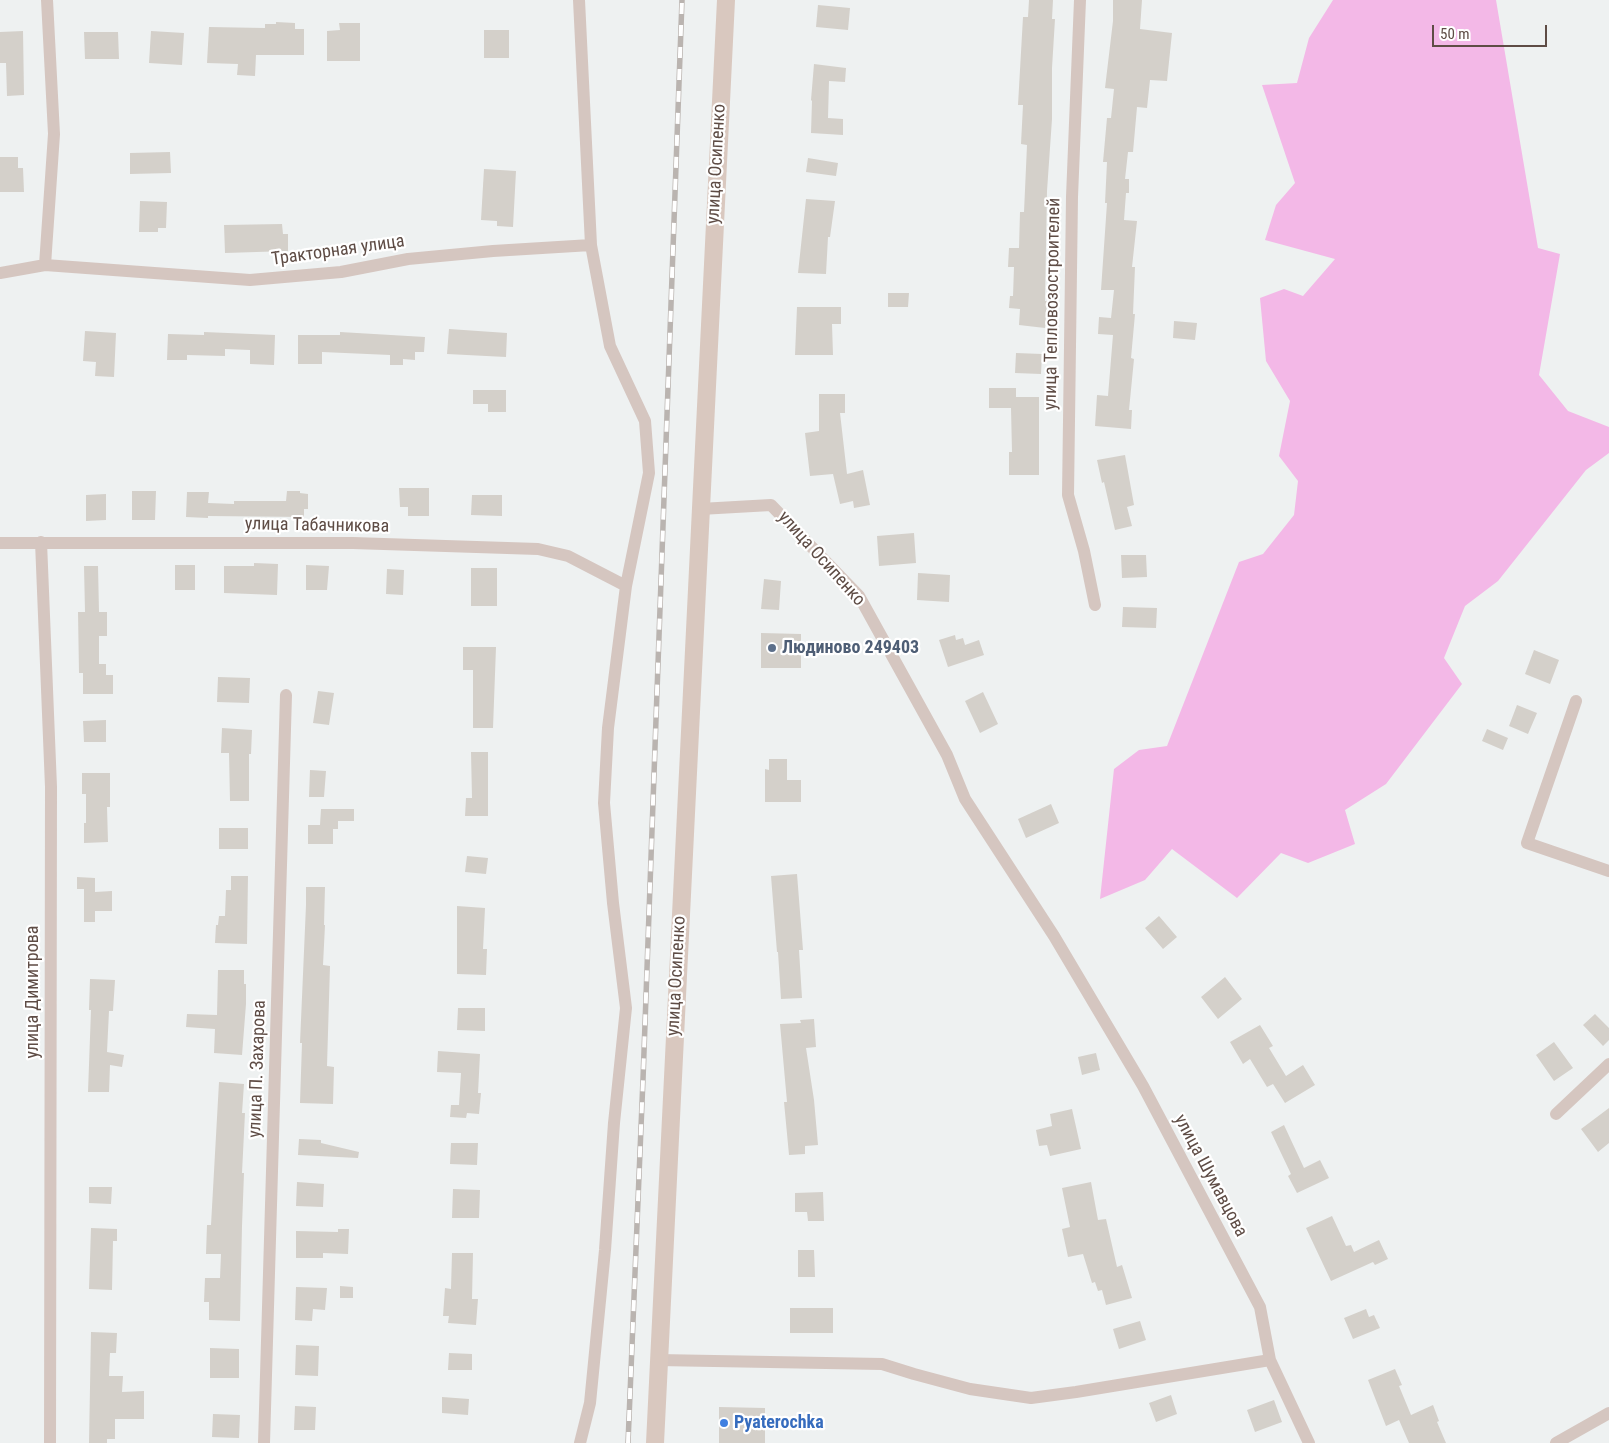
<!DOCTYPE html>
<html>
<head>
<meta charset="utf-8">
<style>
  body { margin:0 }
  #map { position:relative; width:1609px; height:1443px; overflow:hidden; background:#eef1f1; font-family:"Roboto Condensed",sans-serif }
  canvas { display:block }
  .scale { position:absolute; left:1432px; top:25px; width:115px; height:22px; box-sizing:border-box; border:2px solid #5e4c45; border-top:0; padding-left:6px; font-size:15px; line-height:18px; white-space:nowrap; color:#5e4c45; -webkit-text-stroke:4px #fff; paint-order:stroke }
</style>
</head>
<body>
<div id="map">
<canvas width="1609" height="1443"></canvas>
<div class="scale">50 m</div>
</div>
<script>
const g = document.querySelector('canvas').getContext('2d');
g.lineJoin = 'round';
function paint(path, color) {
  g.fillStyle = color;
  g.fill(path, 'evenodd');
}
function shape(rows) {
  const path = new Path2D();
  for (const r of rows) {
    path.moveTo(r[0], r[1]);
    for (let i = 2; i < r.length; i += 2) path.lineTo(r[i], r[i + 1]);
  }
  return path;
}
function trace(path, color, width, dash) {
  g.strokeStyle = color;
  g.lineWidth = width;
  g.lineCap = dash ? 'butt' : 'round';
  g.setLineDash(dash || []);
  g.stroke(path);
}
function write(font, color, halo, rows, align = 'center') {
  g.font = font + ' "Roboto Condensed",sans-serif';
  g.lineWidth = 4.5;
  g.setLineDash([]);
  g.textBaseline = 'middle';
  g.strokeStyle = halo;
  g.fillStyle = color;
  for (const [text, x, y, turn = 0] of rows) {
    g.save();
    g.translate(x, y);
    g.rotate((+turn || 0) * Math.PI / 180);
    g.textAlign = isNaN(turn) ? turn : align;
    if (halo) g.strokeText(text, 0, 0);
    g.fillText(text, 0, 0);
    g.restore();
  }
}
paint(shape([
  [1333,0,1496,0,1538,248,1560,254,1539,375,1568,411,1609,427,1609,453,1586,470,1498,581,1465,606,1444,658,1462,684,1386,784,1345,810,1355,844,1308,863,1281,853,1237,898,1172,849,1145,880,1100,899,1114,769,1139,750,1167,746,1239,562,1263,554,1294,515,1298,481,1279,456,1290,401,1266,361,1260,298,1284,289,1303,296,1335,259,1265,240,1276,205,1295,183,1262,85,1297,83,1309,38]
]), '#f3b8e7');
paint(shape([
  [1029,0,1053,0,1052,19,1055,19,1052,68,1052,119,1047,191,1045,301,1047,301,1045,328,1019,325,1020,309,1009,308,1010,296,1013,296,1014,267,1008,267,1009,248,1019,248,1020,212,1024,212,1027,145,1021,144,1023,105,1018,105,1023,17,1028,17],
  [1113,0,1142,0,1140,29,1172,33,1167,81,1150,80,1147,108,1137,107,1133,152,1128,152,1125,179,1129,179,1129,193,1126,193,1124,220,1137,221,1132,267,1135,267,1133,314,1135,314,1131,358,1134,359,1129,410,1132,410,1131,429,1095,426,1097,395,1108,396,1113,335,1098,334,1099,317,1111,318,1114,290,1101,290,1107,203,1105,203,1107,162,1103,162,1107,118,1111,118,1114,89,1105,88,1113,21],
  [818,5,850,8,848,30,816,27],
  [276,22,295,23,295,29,304,29,304,55,256,55,255,76,237,75,238,64,207,63,209,27,265,28,265,24,276,24],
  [339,23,360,23,360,61,327,61,327,31,340,30],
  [484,30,509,30,509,58,484,58],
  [23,31,24,95,7,96,6,63,0,63,0,32],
  [151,31,184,33,182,65,149,63],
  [84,32,118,32,119,59,85,59],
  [814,64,846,68,845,82,829,81,828,118,843,119,843,135,811,133,812,101,811,100],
  [170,152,171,173,130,174,130,153],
  [0,157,18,157,18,168,23,168,24,192,0,192],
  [808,158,838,163,836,176,806,172],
  [484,169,516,171,513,227,497,226,497,221,481,220],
  [806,199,835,201,830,237,828,237,826,274,798,273],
  [140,201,167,202,166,228,158,228,158,232,139,232],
  [282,224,283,234,288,234,288,251,225,253,224,225],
  [888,293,909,293,908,307,888,307],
  [797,307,841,307,841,324,832,324,833,355,795,355],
  [1174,321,1197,323,1195,340,1173,338],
  [449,329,507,333,506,357,447,354],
  [85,331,116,333,114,377,95,376,96,362,83,361],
  [204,332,275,335,274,365,250,364,250,350,225,349,225,356,187,355,187,360,167,360,168,334,204,335],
  [340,332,425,337,424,352,415,352,415,360,403,359,403,365,390,365,390,355,322,352,322,364,298,364,298,335,340,335],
  [1016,353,1042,354,1041,374,1015,373],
  [989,388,1016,388,1016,397,1039,397,1039,475,1009,475,1009,452,1012,452,1011,408,989,408],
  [473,390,506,390,506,412,488,412,488,404,473,404],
  [819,394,845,394,845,413,840,413,847,474,863,470,870,505,854,508,853,501,840,504,833,474,810,476,805,433,819,431],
  [1125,455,1134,505,1127,507,1132,526,1115,530,1104,482,1102,483,1097,460],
  [399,488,429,488,429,516,408,516,408,507,400,507],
  [132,491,156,491,155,520,132,520],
  [287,491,300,491,300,493,308,494,308,509,304,509,304,517,208,516,208,518,186,517,187,492,209,492,208,503,234,504,234,501,286,501],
  [106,494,106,520,86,521,86,495],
  [472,495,502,495,502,516,471,515],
  [914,533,916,563,879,566,877,536],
  [1121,555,1146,555,1147,577,1122,578],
  [254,563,278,564,277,595,224,593,224,566,254,566],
  [175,565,195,565,195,590,175,590],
  [306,565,329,566,327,590,306,590],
  [84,566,98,566,99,612,107,612,107,636,99,636,99,664,106,664,106,675,113,675,113,694,83,694,83,673,79,673,78,612,85,612],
  [471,568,497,568,497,606,471,606],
  [387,569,404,570,403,595,386,594],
  [918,573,950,575,949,602,917,600],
  [764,579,781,581,779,610,761,609],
  [1123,607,1157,608,1156,628,1122,627],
  [761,633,801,634,801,668,761,668],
  [955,635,956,640,963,638,965,645,979,640,984,655,948,667,939,640],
  [463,647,496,647,493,728,473,728,473,670,463,670],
  [1534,650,1559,660,1550,684,1525,674],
  [218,677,250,678,249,703,217,702],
  [318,691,334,693,329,725,313,723],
  [983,692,998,724,980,733,965,701],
  [1517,705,1537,713,1528,734,1509,726],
  [106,720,106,742,84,742,83,721],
  [222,728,252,730,251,754,249,754,249,801,230,801,229,753,221,753],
  [1487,729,1508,738,1503,750,1482,741],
  [471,752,488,752,488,816,465,816,466,798,472,798],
  [769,759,787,759,787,780,801,780,801,802,765,802,765,769,769,770],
  [310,770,326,771,324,797,309,797],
  [82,773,110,773,110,807,107,807,108,842,84,843,84,823,86,823,86,794,82,794],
  [1051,804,1059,823,1026,838,1018,819],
  [321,809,354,809,354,821,338,821,338,829,333,829,333,844,308,844,308,825,320,825],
  [219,828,248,828,248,849,219,849],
  [467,856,488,858,486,874,465,872],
  [797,874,803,950,799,950,802,998,781,999,778,952,777,952,771,876],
  [231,876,248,876,247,944,215,943,216,925,218,925,219,916,225,916,226,890,231,890],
  [77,877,95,878,95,892,112,891,112,911,95,911,95,922,84,922,84,889,77,889],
  [306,887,325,887,324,925,325,925,323,965,330,966,327,1066,334,1067,333,1104,300,1103,302,1043,300,1043,306,905],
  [457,906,485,908,483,949,487,949,486,975,457,974],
  [1159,916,1177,937,1163,949,1145,928],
  [218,970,244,970,244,984,246,984,246,1004,242,1055,214,1053,215,1029,186,1027,187,1014,217,1015],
  [1225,977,1242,999,1218,1019,1201,997],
  [90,979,115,980,113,1011,109,1011,107,1052,124,1055,122,1067,110,1065,109,1092,88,1092,91,1010,89,1010],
  [458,1008,485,1008,485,1031,457,1030],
  [1595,1014,1609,1028,1609,1040,1603,1046,1583,1025],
  [814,1019,816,1047,806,1048,814,1100,818,1145,805,1146,805,1154,789,1155,784,1102,787,1102,780,1024,801,1023,800,1020],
  [1260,1025,1273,1046,1269,1048,1286,1076,1303,1065,1315,1085,1285,1103,1273,1084,1267,1087,1250,1059,1243,1064,1230,1042],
  [1554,1042,1573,1068,1554,1081,1536,1055],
  [438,1051,480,1054,478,1093,481,1093,479,1114,467,1113,466,1118,450,1117,451,1105,459,1105,461,1073,437,1072],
  [1096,1053,1100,1070,1082,1075,1078,1057],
  [219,1082,244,1084,242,1113,245,1113,242,1173,244,1173,242,1226,240,1321,209,1320,209,1302,204,1302,205,1278,220,1278,221,1254,206,1254,207,1225,211,1225],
  [1609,1108,1609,1143,1598,1152,1581,1129],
  [1072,1109,1081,1149,1050,1156,1047,1145,1039,1146,1036,1130,1052,1126,1050,1114],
  [1284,1125,1304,1168,1320,1160,1329,1178,1297,1193,1288,1176,1291,1174,1271,1132],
  [299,1139,321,1140,321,1143,359,1152,358,1158,298,1155],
  [451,1143,478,1143,477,1165,450,1164],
  [297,1182,324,1184,323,1207,296,1206],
  [1091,1182,1098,1220,1106,1219,1117,1267,1122,1265,1132,1298,1106,1305,1102,1290,1098,1291,1095,1282,1092,1283,1083,1254,1068,1257,1062,1229,1070,1227,1062,1188],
  [89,1187,112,1187,111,1204,89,1203],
  [453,1189,480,1190,479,1218,452,1218],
  [823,1192,824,1221,808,1221,807,1212,795,1212,795,1193],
  [1332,1216,1346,1246,1351,1245,1354,1252,1379,1240,1388,1259,1375,1265,1373,1262,1331,1281,1306,1228],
  [91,1228,117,1229,117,1241,113,1241,112,1290,89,1289],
  [338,1229,349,1229,348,1254,323,1253,323,1258,296,1258,296,1231,338,1232],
  [798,1250,814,1250,815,1277,798,1277],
  [452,1253,473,1253,472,1299,478,1299,476,1325,448,1323,449,1316,443,1316,445,1288,451,1289],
  [340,1286,353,1287,353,1298,340,1298],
  [296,1287,327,1288,325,1310,313,1309,312,1321,295,1320],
  [790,1308,833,1308,833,1333,790,1333],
  [1366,1309,1369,1317,1374,1315,1380,1328,1353,1339,1344,1318],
  [1140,1321,1146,1340,1119,1349,1113,1329],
  [91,1332,117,1333,116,1353,110,1353,109,1376,123,1376,122,1392,144,1391,144,1419,115,1419,115,1439,107,1439,107,1443,89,1443],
  [296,1345,319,1346,318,1376,295,1375],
  [210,1348,239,1349,239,1378,210,1378],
  [449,1353,472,1354,472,1370,448,1370],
  [1395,1369,1402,1385,1399,1386,1411,1415,1433,1405,1439,1421,1437,1422,1446,1443,1409,1443,1399,1420,1386,1426,1368,1380],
  [1171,1395,1177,1414,1156,1422,1149,1403],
  [442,1397,469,1399,468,1415,442,1413],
  [1274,1400,1282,1422,1255,1432,1247,1410],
  [295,1406,316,1407,315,1430,294,1430],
  [719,1407,765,1408,765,1443,719,1443],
  [213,1414,240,1415,239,1438,212,1437]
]), '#d4d0ca');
trace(shape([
  [579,0,591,245,610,346,645,421,649,473,626,586,608,728,604,803,613,903,626,1008,614,1123,605,1250,590,1403,580,1443],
  [1080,0,1072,197,1068,495,1084,551,1095,605],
  [45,265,54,134,47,0],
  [0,273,45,265,250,280,341,272,408,259,493,251,591,245],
  [700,509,771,505,859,596,947,755,965,799,1054,936,1143,1086,1260,1307,1270,1360,1309,1443],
  [41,542,51,787,50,1443],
  [0,543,353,543,538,549,568,556,626,586],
  [1576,701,1527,843,1609,871],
  [1556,1114,1609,1064],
  [658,1360,882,1364,914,1374,970,1389,1031,1398,1076,1392,1270,1360],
  [264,1443,286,695],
  [1556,1443,1609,1413]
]), '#d5c6c0', 12);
trace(shape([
  [655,1443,726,0]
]), '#d9c8bf', 18);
const rail = shape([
  [628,1443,643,1079,682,0]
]);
trace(rail, '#bab4b0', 5.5);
trace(rail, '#fff', 4, [11]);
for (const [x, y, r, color] of [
  [772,648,5,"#5c6f8a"],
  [724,1423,5,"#3f7fe0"]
]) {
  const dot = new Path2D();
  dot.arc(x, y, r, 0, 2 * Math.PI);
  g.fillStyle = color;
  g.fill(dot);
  trace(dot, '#fff', 2);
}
write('18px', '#5e4c45', '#fff', [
  ["улица Осипенко",717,164,-87],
  ["Тракторная улица",338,251,-8],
  ["улица Тепловозостроителей",1053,304,-89],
  ["улица Табачникова",317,526,1],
  ["улица Осипенко",821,559,48],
  ["улица Осипенко",677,976,-87],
  ["улица Димитрова",33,992,-90],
  ["улица П. Захарова",258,1069,-88],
  ["улица Шумавцова",1210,1176,62]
]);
write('bold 18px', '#4e5e75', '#fff', [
  ["Людиново 249403",782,648]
], 'left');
write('bold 18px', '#366cbe', '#fff', [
  ["Pyaterochka",734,1423]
], 'left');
</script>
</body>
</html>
